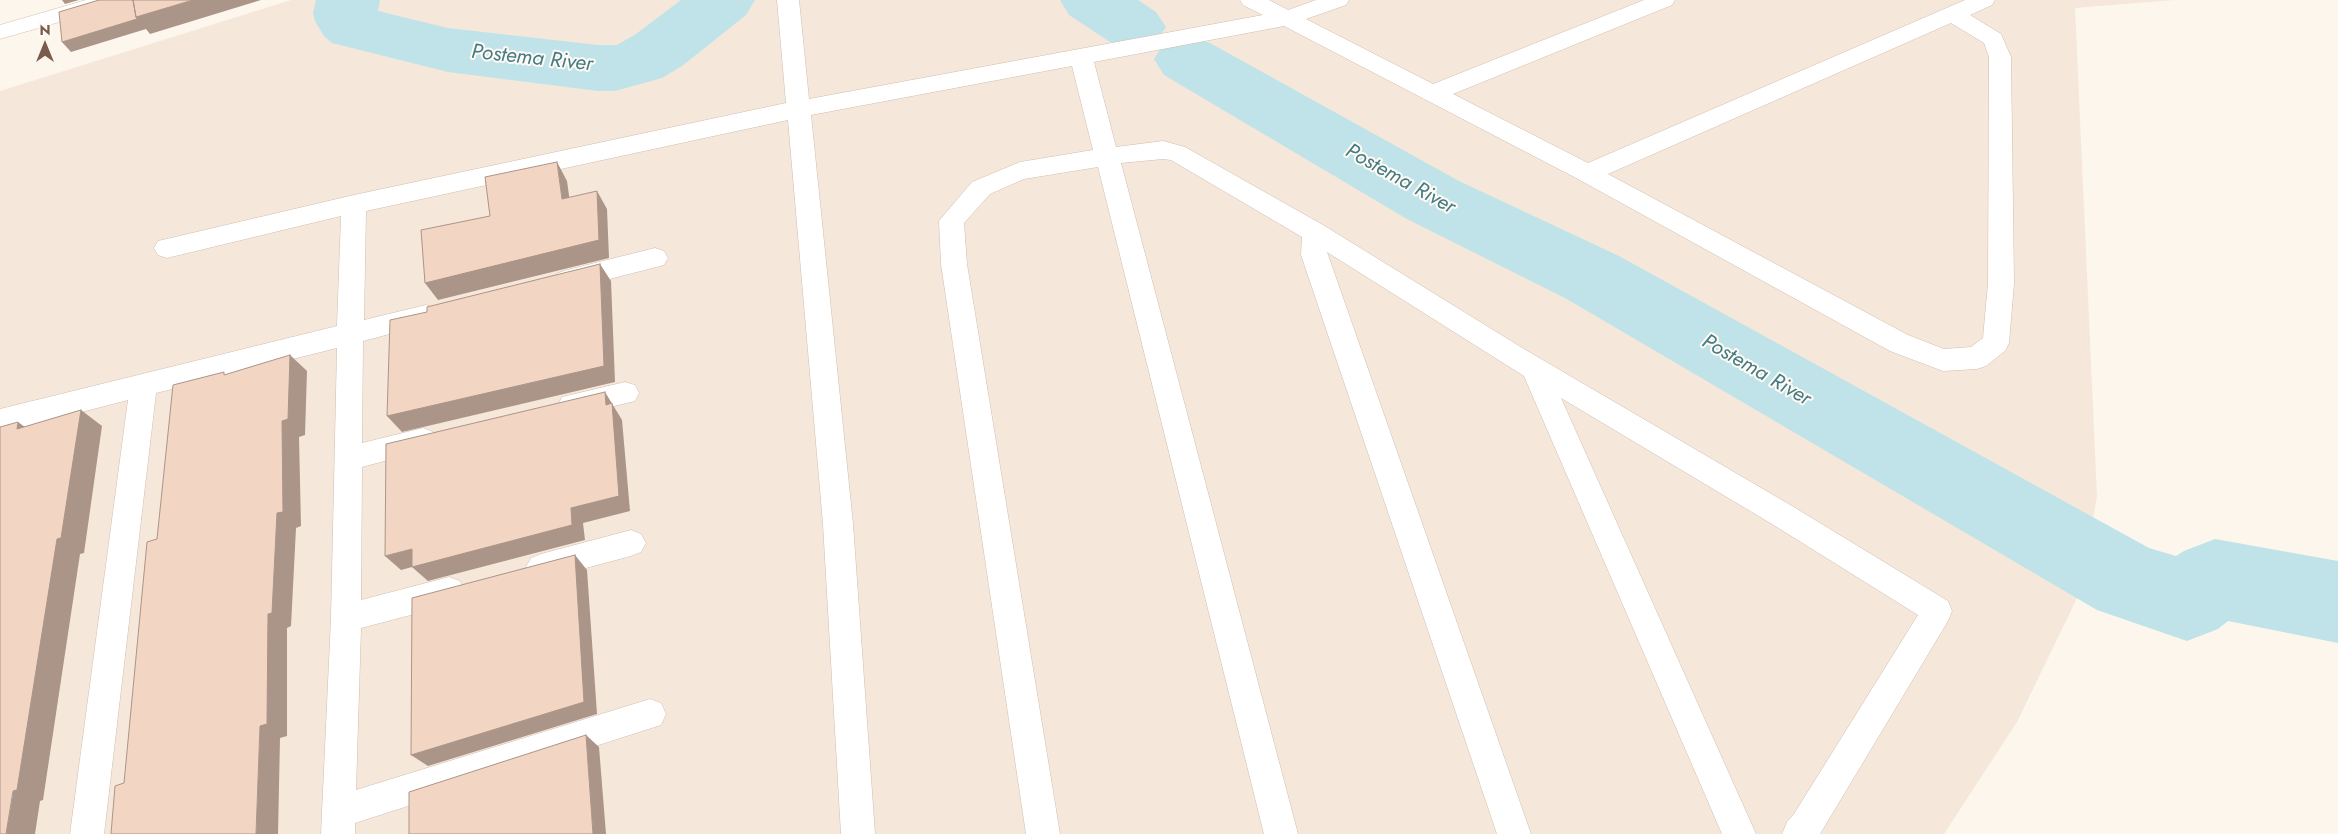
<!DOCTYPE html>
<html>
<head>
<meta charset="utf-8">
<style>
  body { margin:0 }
  #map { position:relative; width:2338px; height:834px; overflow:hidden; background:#fdf6ec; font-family:Jost,sans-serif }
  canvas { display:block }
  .north { position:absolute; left:20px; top:20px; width:50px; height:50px; -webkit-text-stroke:4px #fffaf3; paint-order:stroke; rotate:0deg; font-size:14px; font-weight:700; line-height:20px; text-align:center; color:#7a5c4d }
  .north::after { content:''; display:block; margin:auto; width:18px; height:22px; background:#7a5c4d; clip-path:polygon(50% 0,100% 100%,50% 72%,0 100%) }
</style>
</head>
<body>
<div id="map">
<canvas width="2338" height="834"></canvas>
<div class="north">N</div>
</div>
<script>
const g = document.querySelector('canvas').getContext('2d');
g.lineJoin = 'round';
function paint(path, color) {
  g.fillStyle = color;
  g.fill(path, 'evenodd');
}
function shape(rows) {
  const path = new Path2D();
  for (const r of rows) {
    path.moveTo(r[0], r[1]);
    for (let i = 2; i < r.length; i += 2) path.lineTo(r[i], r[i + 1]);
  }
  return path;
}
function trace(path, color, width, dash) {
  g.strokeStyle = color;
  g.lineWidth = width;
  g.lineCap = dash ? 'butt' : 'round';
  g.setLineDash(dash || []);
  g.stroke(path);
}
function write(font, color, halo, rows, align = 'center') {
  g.font = font + ' Jost,sans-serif';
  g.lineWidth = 4;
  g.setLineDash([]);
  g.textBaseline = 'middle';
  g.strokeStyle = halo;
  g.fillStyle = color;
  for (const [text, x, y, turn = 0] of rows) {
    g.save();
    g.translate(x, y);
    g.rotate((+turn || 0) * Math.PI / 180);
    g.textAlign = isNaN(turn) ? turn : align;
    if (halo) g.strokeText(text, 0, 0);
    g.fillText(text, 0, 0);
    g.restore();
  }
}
paint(shape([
  [291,0,2175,0,2075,8,2097,496,2081,590,2017,722,1944,834,0,834,0,91]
]), '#f5e8da');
paint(shape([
  [316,0,380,0,378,11,448,28,598,45,617,45,636,34,681,0,755,0,746,15,682,66,662,78,615,91,598,91,448,72,332,43,324,36,315,21,313,13,316,0],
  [1060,0,1138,0,1156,12,1166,27,1156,42,1133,49,1110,42,1069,15,1060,0],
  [1187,36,1210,43,1459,181,1619,256,2149,548,2176,556,2184,551,2215,539,2338,561,2338,643,2228,621,2218,629,2187,641,2097,610,1565,298,1407,219,1164,75,1154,59,1164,43,1187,36]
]), '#bfe3e8');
const minor = shape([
  [86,0,122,0,119,5,0,39,0,25,86,0],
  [777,0,799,0,809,99,1263,15,1243,5,1240,0,1269,0,1288,10,1316,0,1349,0,1346,5,1306,19,1433,84,1644,0,1675,0,1672,5,1453,94,1588,163,1965,0,1995,0,1992,5,1970,15,2001,34,2011,57,2014,283,2009,343,2005,351,1986,366,1977,369,1943,371,1890,351,1578,179,1284,26,1094,62,1116,147,1163,141,1185,147,1323,225,1524,349,1792,506,1948,601,1952,611,1948,621,1820,834,1782,834,1787,822,1794,814,1918,615,1772,524,1561,398,1756,834,1722,834,1524,376,1327,252,1531,834,1497,834,1301,255,1302,237,1171,160,1163,159,1121,163,1298,834,1264,834,1098,167,1024,179,990,194,964,223,967,264,1060,834,1026,834,941,264,939,221,972,182,1020,162,1093,150,1072,66,811,115,853,524,875,834,841,834,823,524,788,120,366,211,364,320,426,305,435,308,439,315,435,322,363,341,362,443,423,428,433,432,437,440,433,448,362,467,361,600,449,577,460,581,464,591,460,601,449,605,361,628,356,790,650,699,661,703,666,714,661,725,355,823,355,834,321,834,331,618,337,348,156,393,104,834,70,834,128,400,0,433,0,409,337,326,341,216,167,258,158,255,154,248,158,241,354,195,786,103,777,0],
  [1951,23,1984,43,1989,57,1988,283,1983,338,1971,347,1944,349,1908,335,1608,174,1951,23],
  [655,248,664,251,668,258,664,265,567,290,558,287,554,280,558,273,567,270,655,248],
  [625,382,635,385,639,393,635,401,572,416,562,413,558,405,562,397,625,382],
  [631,530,641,534,646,543,641,552,631,556,541,580,531,576,526,567,531,558,541,554,631,530]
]);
trace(minor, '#d1beb0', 1);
paint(minor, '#fff');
paint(shape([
  [62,0,79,0,65,4],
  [193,0,261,0,150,34,146,29,71,52,62,42,136,17],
  [557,162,567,181,572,217,562,199],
  [597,191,607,209,609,258,438,300,425,283],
  [600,264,611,281,615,382,402,432,387,416],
  [290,355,307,371,305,435,299,437,301,526,296,528,291,626,287,628,287,736,280,738,278,834,256,834,260,726,268,614,282,421],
  [605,392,622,420,630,511,583,523,585,540,428,581,412,567,401,570,385,556,571,508,606,405],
  [81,410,102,426,84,553,80,554,43,800,40,801,35,834,6,834,57,539],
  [18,422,40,438,17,429],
  [575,555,587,570,597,714,428,766,411,755],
  [586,735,599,747,606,834,593,834]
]), '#aa9588');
const building = shape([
  [99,0,133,0,136,17,137,19,62,42,59,12,99,0],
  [133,0,193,0,136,17,133,0],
  [557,162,562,199,597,191,599,240,425,283,421,230,490,216,485,177,557,162],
  [600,264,604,366,387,416,390,320,427,312,427,307,600,264],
  [290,355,288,419,282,421,283,512,277,513,272,613,268,614,267,724,260,726,256,834,111,834,115,786,124,783,147,542,157,539,173,385,224,372,224,375,290,355],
  [605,392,606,405,612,403,619,496,571,508,572,525,412,567,412,549,385,556,386,444,605,392],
  [81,410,61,538,57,539,17,790,13,791,6,834,0,834,0,427,18,422,17,429,81,410],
  [575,555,584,702,411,755,412,598,575,555],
  [586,735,593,834,409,834,409,792,586,735]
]);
paint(building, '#f3d5c3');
trace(building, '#aa9588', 1);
write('italic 21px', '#437c86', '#fffaf3', [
  ["Postema River",532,59,6],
  ["Postema River",1400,180,29],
  ["Postema River",1756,371,30]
]);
</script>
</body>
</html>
